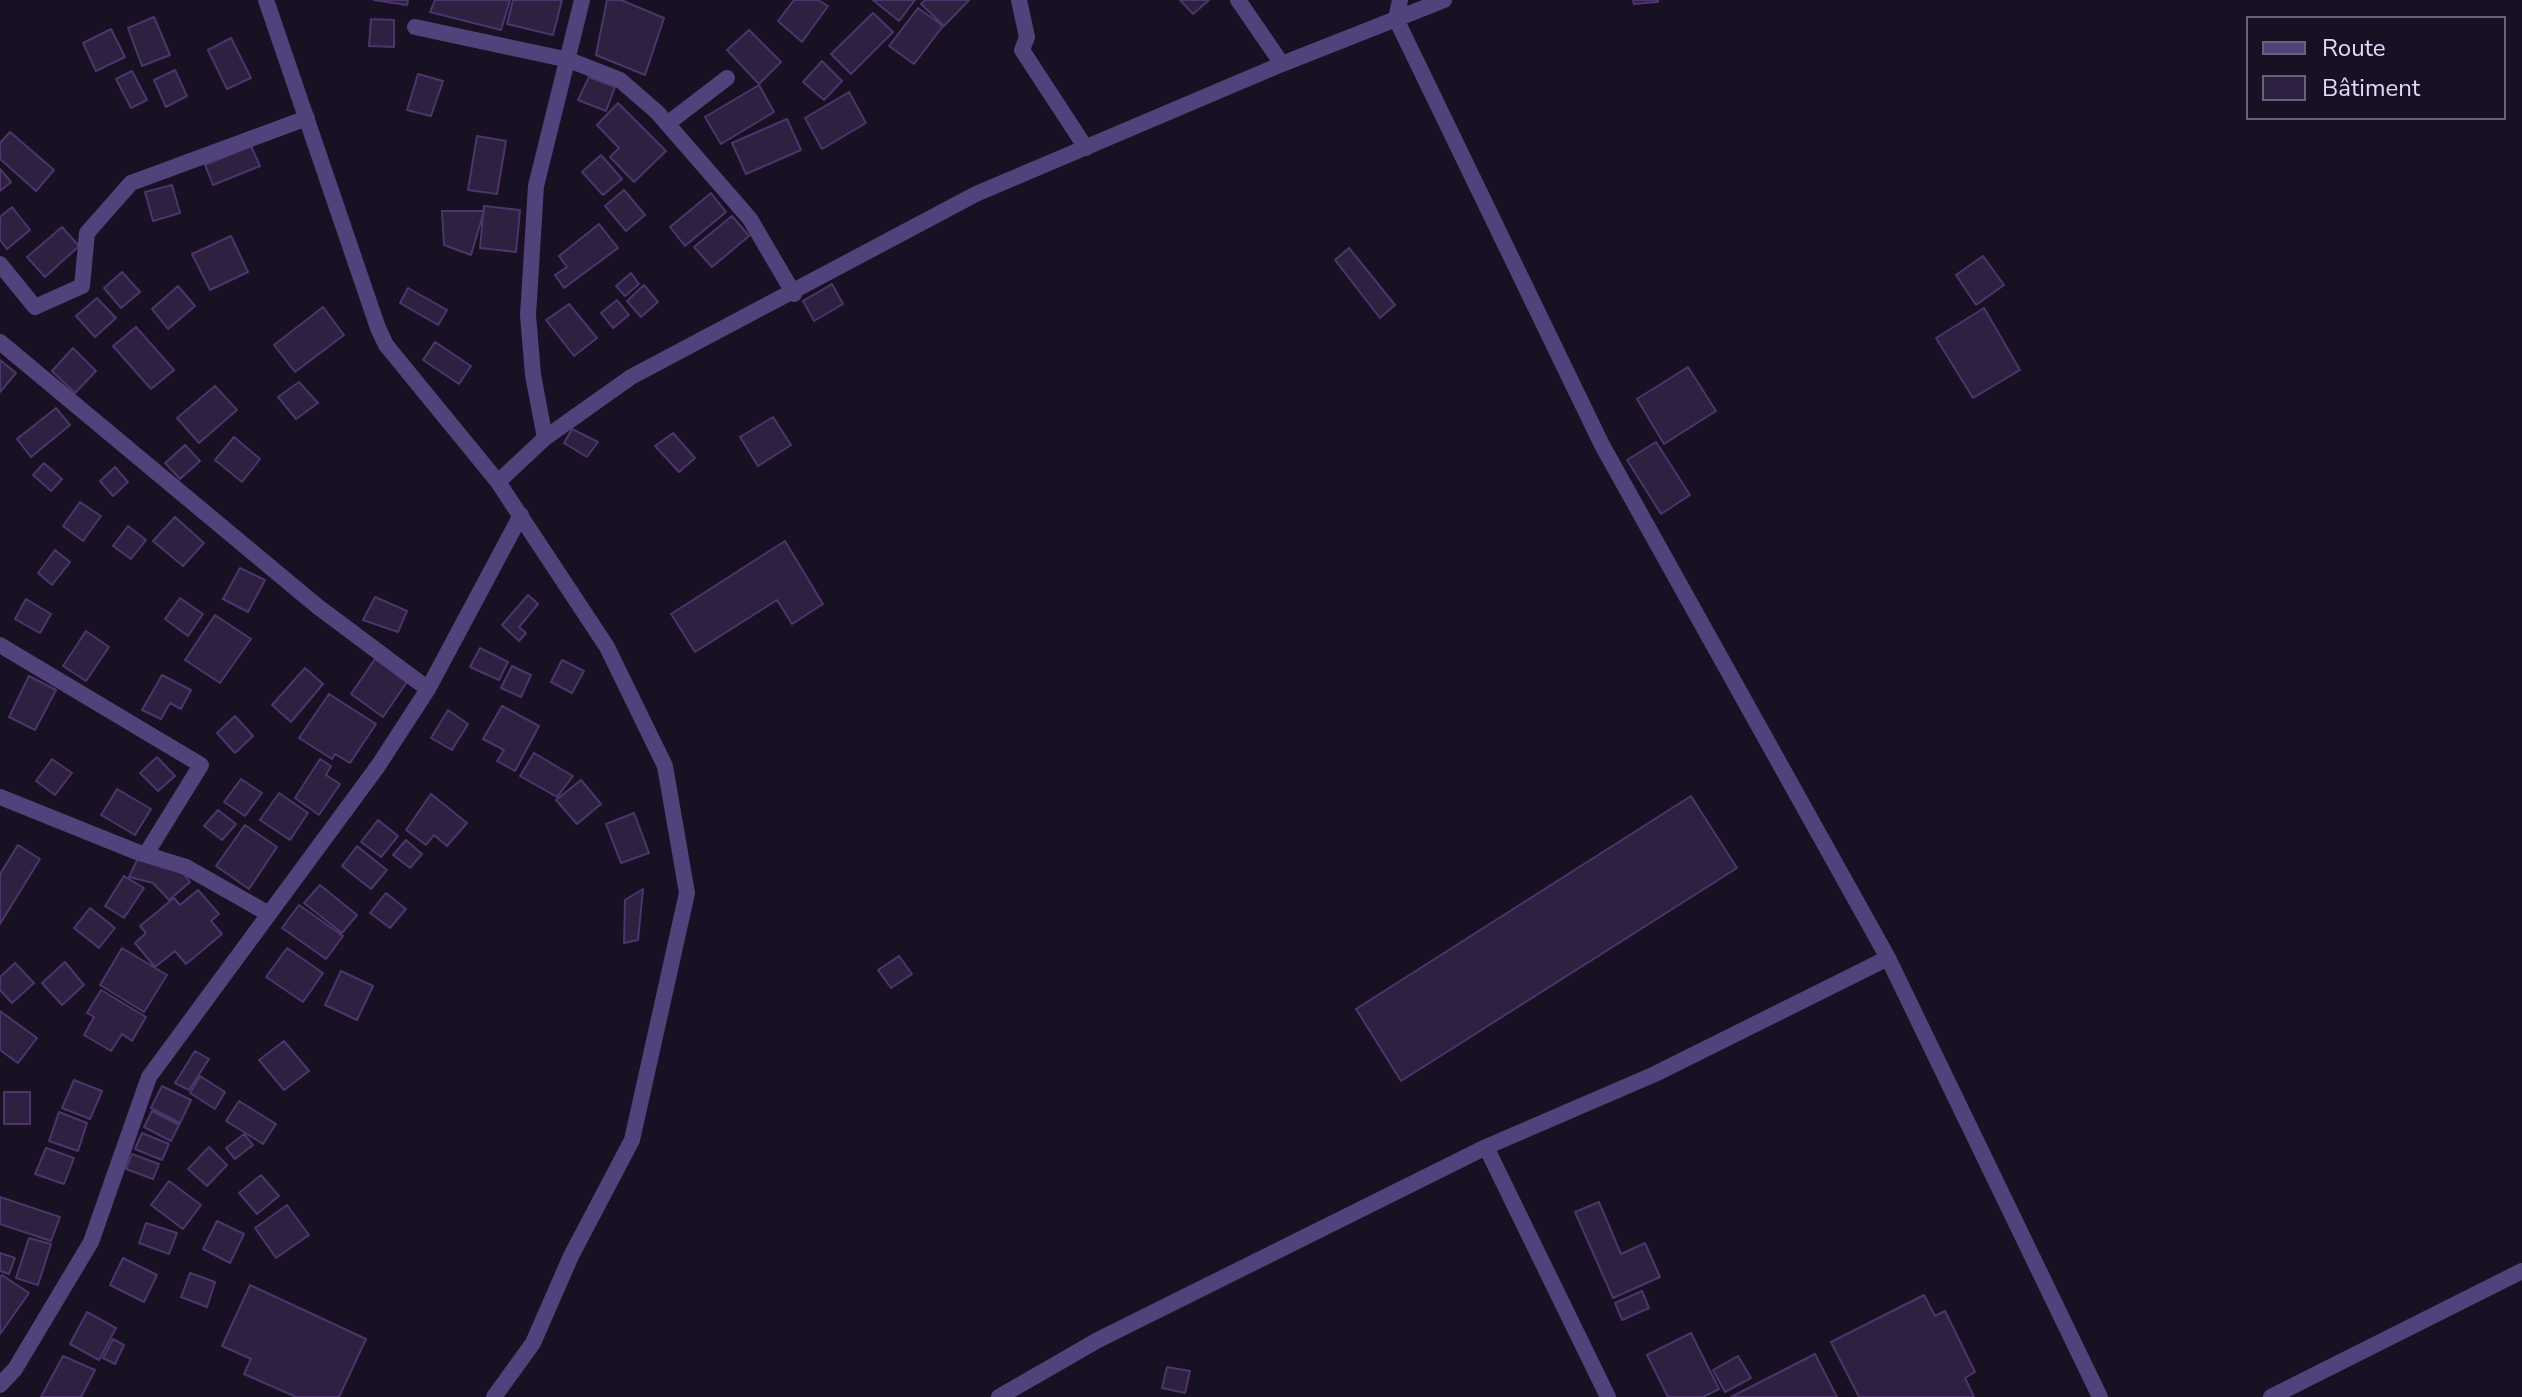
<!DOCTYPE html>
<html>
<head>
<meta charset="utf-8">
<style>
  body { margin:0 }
  #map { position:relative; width:2522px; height:1397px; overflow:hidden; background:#181123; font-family:"Nunito Sans",sans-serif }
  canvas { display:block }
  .legend { position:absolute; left:2246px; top:16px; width:260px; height:104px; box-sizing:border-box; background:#181123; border:2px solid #6a6179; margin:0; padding:10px 14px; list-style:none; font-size:24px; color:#e4d8fa }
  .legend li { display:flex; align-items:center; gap:16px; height:40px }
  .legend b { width:40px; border:2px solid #6a6179 }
</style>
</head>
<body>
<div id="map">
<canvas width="2522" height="1397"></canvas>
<ul class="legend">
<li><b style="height:10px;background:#51427c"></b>Route</li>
<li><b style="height:22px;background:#2e2041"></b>Bâtiment</li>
</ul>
</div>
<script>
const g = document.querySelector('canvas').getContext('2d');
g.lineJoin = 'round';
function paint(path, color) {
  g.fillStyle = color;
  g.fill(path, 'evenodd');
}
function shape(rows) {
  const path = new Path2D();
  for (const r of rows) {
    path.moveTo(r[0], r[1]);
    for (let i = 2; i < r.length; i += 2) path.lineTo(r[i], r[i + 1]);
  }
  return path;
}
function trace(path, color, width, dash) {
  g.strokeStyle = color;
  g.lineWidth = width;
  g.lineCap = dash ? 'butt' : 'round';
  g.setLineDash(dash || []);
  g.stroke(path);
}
const building = shape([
  [374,0,408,0,407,5,374,0],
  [435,0,510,0,501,30,430,12,435,0],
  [513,0,562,0,553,35,507,24,513,0],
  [607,0,621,0,664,18,645,75,596,55,607,0],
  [794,0,818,0,828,6,802,42,778,21,794,0],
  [873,0,915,0,899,21,873,0],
  [925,0,969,0,944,26,921,4,925,0],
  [1180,0,1209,0,1193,14,1180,0],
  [1633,0,1658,0,1658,2,1634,4,1633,0],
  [918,8,943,26,914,64,889,46,918,8],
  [873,13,893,32,851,74,831,54,873,13],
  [154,17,170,55,142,66,128,28,154,17],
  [371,19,394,20,394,47,369,46,371,19],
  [111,29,125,57,96,71,83,43,111,29],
  [749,30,781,62,759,84,727,50,749,30],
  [231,38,251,78,227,89,208,50,231,38],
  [822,61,842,81,824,100,803,82,822,61],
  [175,70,187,96,166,107,154,80,175,70],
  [132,71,147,100,131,108,116,79,132,71],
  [418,74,443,81,431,116,407,110,418,74],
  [589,77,615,87,606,111,578,100,589,77],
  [759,85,774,112,721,144,705,117,759,85],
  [849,92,866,123,822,149,805,118,849,92],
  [618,103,666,151,634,182,610,157,619,148,597,125,618,103],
  [787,119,801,150,746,174,732,143,787,119],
  [10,132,54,170,36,191,0,159,0,143,10,132],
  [477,136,506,141,497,194,468,190,477,136],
  [251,146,260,166,213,185,205,165,251,146],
  [601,155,622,179,603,195,582,172,601,155],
  [0,169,11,182,0,191,0,169],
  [172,185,180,213,153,221,145,192,172,185],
  [624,190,645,215,626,231,605,206,624,190],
  [711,193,726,212,685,246,670,227,711,193],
  [484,206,520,210,516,252,480,248,484,206],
  [12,207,30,230,7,249,0,240,0,217,12,207],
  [442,211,484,211,471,255,444,245,442,211],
  [732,216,749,236,712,267,694,247,732,216],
  [599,224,618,248,564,288,555,275,567,267,559,256,599,224],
  [62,227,79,246,45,277,27,257,62,227],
  [231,236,248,272,210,290,192,254,231,236],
  [1349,248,1395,305,1380,318,1335,260,1349,248],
  [1983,256,2004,285,1976,305,1956,275,1983,256],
  [122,272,140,292,121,308,104,288,122,272],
  [631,273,639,284,625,296,616,286,631,273],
  [832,284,843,304,814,321,803,301,832,284],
  [644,285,658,302,641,317,627,301,644,285],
  [178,286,195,306,168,329,152,309,178,286],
  [408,288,447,310,438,325,400,303,408,288],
  [97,298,116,318,95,337,76,316,97,298],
  [617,300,629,315,613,328,601,313,617,300],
  [569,304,597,338,574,356,546,320,569,304],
  [323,307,344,335,295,372,274,345,323,307],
  [1984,308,2020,370,1973,398,1936,338,1984,308],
  [136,327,174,370,151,389,113,346,136,327],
  [435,342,471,366,459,384,423,360,435,342],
  [73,348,96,371,75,393,52,371,73,348],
  [0,360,16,373,0,392,0,360],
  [1688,367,1716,411,1664,444,1637,399,1688,367],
  [299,382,318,403,296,419,278,397,299,382],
  [215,386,237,410,199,443,177,418,215,386],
  [56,408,70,425,31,457,17,439,56,408],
  [773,417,791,445,758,466,740,437,773,417],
  [572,429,598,442,587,457,564,443,572,429],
  [673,433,695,458,679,472,655,446,673,433],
  [234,437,260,459,242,482,215,460,234,437],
  [1656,442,1690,495,1661,514,1627,460,1656,442],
  [185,445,200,461,180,479,165,463,185,445],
  [44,463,62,479,51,491,33,475,44,463],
  [115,467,128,482,113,496,100,481,115,467],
  [80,502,101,516,83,541,63,526,80,502],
  [175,517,204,543,183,566,153,541,175,517],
  [128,526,146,540,131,559,113,546,128,526],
  [785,541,823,604,792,624,777,600,695,652,671,614,785,541],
  [55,550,70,562,52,585,38,573,55,550],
  [240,568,265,580,248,612,223,599,240,568],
  [528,595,538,604,519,627,526,633,519,641,502,625,528,595],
  [375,597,407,611,398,632,363,620,375,597],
  [180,598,203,614,188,636,165,619,180,598],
  [26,599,51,614,40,633,15,619,26,599],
  [215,615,251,639,220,683,185,660,215,615],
  [86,631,109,647,86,681,63,666,86,631],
  [480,648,508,662,499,680,470,667,480,648],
  [375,659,407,682,383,717,351,694,375,659],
  [562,660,584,671,572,693,551,682,562,660],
  [512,666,531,675,521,697,501,688,512,666],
  [305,668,323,684,291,722,272,705,305,668],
  [162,675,191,690,181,709,170,703,161,719,142,710,162,675],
  [29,676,56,690,35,730,9,717,29,676],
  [329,694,376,724,350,763,335,754,332,759,299,738,329,694],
  [502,706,539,726,515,771,497,761,504,750,483,739,502,706],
  [448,710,468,724,452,750,431,738,448,710],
  [235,716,253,736,235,753,217,733,235,716],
  [534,753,573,776,557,797,520,776,534,753],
  [157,757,175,776,158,791,140,773,157,757],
  [52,759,72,773,55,795,36,781,52,759],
  [320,759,331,766,326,775,340,784,319,815,295,798,320,759],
  [241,779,262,793,245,816,224,802,241,779],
  [581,780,601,804,577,824,556,800,581,780],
  [117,789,151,809,135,835,101,815,117,789],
  [279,793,308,813,290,840,260,820,279,793],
  [431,794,467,823,447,846,434,835,426,845,406,830,431,794],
  [1691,796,1737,868,1401,1081,1356,1009,1691,796],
  [218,810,236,824,222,840,204,826,218,810],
  [634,813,649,853,621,863,606,824,634,813],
  [378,820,398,836,381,857,361,842,378,820],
  [245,825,277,847,249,889,216,866,245,825],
  [406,840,422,854,410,868,393,855,406,840],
  [18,845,40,859,0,924,0,874,18,845],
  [357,846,387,870,371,889,342,866,357,846],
  [139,856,182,872,190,882,169,900,153,883,129,877,139,856],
  [124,876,144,888,124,918,105,906,124,876],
  [320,885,357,915,342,933,304,903,320,885],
  [643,889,638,940,624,943,625,900,643,889],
  [198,890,219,914,211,921,222,934,186,964,175,951,155,967,135,943,146,933,140,926,174,898,180,905,198,890],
  [386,893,406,909,390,928,370,913,386,893],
  [299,905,343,936,326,959,282,928,299,905],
  [90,908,115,928,99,948,74,928,90,908],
  [122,948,167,975,144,1012,100,985,122,948],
  [287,948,323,973,303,1002,266,977,287,948],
  [899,956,912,974,891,988,878,970,899,956],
  [65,962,84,985,62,1005,42,983,65,962],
  [15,963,34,983,12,1003,0,990,0,977,15,963],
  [341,971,373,986,357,1020,325,1005,341,971],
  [101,990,146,1017,132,1041,122,1034,111,1051,84,1035,94,1017,87,1013,101,990],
  [0,1011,37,1038,18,1063,0,1050,0,1011],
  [284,1041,309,1071,284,1090,259,1060,284,1041],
  [195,1051,209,1059,189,1090,175,1083,195,1051],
  [200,1076,225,1092,215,1109,190,1093,200,1076],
  [74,1080,102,1091,90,1119,62,1108,74,1080],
  [162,1086,191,1100,180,1123,151,1108,162,1086],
  [4,1092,30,1092,30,1124,4,1124,4,1092],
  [239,1101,276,1124,263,1144,226,1121,239,1101],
  [152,1111,179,1125,171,1141,144,1127,152,1111],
  [59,1112,87,1123,78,1151,49,1141,59,1112],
  [142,1133,169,1144,162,1160,135,1149,142,1133],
  [244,1134,253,1145,235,1159,226,1148,244,1134],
  [209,1147,227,1165,207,1186,188,1169,209,1147],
  [46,1148,74,1158,64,1184,35,1174,46,1148],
  [132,1154,159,1164,153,1179,126,1169,132,1154],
  [261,1175,279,1196,257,1214,239,1193,261,1175],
  [169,1181,201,1205,183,1229,151,1205,169,1181],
  [0,1197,60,1217,51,1241,0,1224,0,1197],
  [1599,1202,1621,1254,1645,1243,1660,1277,1613,1298,1575,1212,1599,1202],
  [287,1205,309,1235,276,1258,255,1228,287,1205],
  [217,1221,244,1234,230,1263,203,1249,217,1221],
  [146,1223,177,1233,169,1254,139,1243,146,1223],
  [29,1238,51,1244,38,1285,16,1278,29,1238],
  [0,1253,15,1258,9,1274,0,1271,0,1253],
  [123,1258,157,1275,144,1302,110,1285,123,1258],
  [190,1273,215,1282,207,1307,181,1297,190,1273],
  [2,1275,29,1293,0,1334,0,1277,2,1275],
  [250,1285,366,1339,339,1397,296,1397,244,1374,251,1359,222,1346,250,1285],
  [1642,1291,1649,1308,1622,1320,1615,1303,1642,1291],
  [1924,1295,1935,1316,1945,1311,1975,1372,1965,1378,1974,1397,1859,1397,1831,1342,1924,1295],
  [87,1312,116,1328,99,1360,70,1344,87,1312],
  [1691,1333,1719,1389,1703,1397,1668,1397,1647,1355,1691,1333],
  [113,1339,124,1345,115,1364,103,1358,113,1339],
  [1815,1354,1837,1397,1731,1397,1815,1354],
  [63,1356,95,1370,81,1397,41,1397,63,1356],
  [1738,1356,1751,1378,1725,1392,1713,1370,1738,1356],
  [1167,1367,1190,1371,1185,1393,1162,1388,1167,1367]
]);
paint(building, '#2e2041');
trace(building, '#4b356a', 2);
trace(shape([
  [266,0,378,328,386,345,498,482,607,647,665,766,687,893,632,1140,571,1256,533,1343,494,1397],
  [1019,0,1027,37,1022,50,1086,148],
  [1238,0,1282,64],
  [1400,0,1396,19,1602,445,1888,958,2100,1397],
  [415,27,569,60,620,80,657,112,750,219,794,294],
  [667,124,727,78],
  [0,264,35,307,82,286,87,233,131,183,307,118],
  [0,342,317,606,428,689],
  [545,438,533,375,528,315,536,186,582,0],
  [498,482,545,438,631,377,976,194,1282,64,1444,0],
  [0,645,201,765,146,854],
  [0,797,137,852,186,867,269,914],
  [1486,1147,1608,1397],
  [0,1385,15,1369,91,1242,149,1077,378,766,428,689,521,515],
  [999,1397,1098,1340,1486,1147,1655,1074,1888,958],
  [2271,1397,2522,1271]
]), '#51427c', 16);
</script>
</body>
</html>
